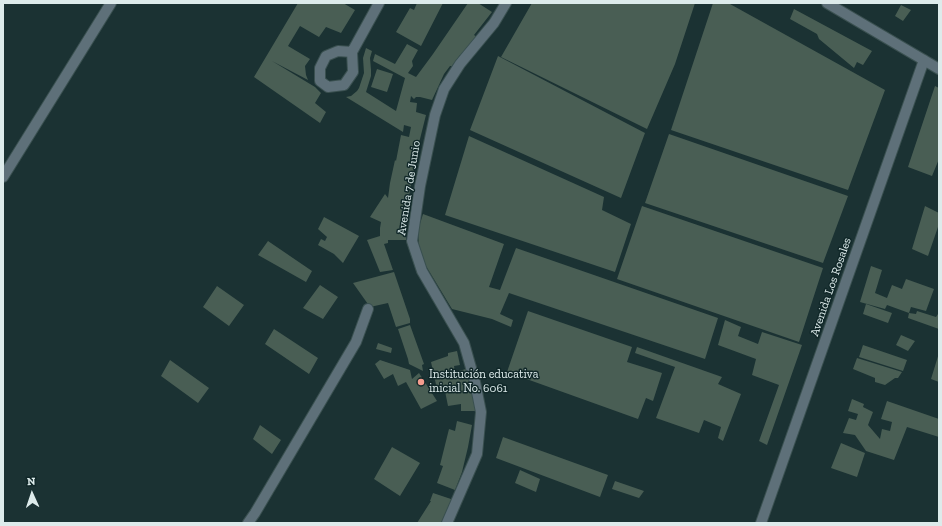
<!DOCTYPE html>
<html>
<head>
<meta charset="utf-8">
<style>
  body { margin:0 }
  #map { position:relative; width:942px; height:526px; overflow:hidden; background:#1b3233; font-family:"Zilla Slab",serif }
  canvas { display:block }
  .frame { position:absolute; inset:0; border:4px solid #ddebeb; pointer-events:none }
  .north { position:absolute; left:12px; top:474px; width:40px; height:40px; -webkit-text-stroke:3px #112829; paint-order:stroke; rotate:357deg; font-size:11px; font-weight:700; line-height:16px; text-align:center; color:#ddebeb }
  .north::after { content:''; display:block; margin:auto; width:14px; height:18px; background:#ddebeb; clip-path:polygon(50% 0,100% 100%,50% 72%,0 100%) }
</style>
</head>
<body>
<div id="map">
<canvas width="942" height="526"></canvas>
<div class="frame"></div>
<div class="north">N</div>
</div>
<script>
const g = document.querySelector('canvas').getContext('2d');
g.lineJoin = 'round';
function paint(path, color) {
  g.fillStyle = color;
  g.fill(path, 'evenodd');
}
function shape(rows) {
  const path = new Path2D();
  for (const r of rows) {
    path.moveTo(r[0], r[1]);
    for (let i = 2; i < r.length; i += 2) path.lineTo(r[i], r[i + 1]);
  }
  return path;
}
function trace(path, color, width, dash) {
  g.strokeStyle = color;
  g.lineWidth = width;
  g.lineCap = dash ? 'butt' : 'round';
  g.setLineDash(dash || []);
  g.stroke(path);
}
function write(font, color, halo, rows, align = 'center') {
  g.font = font + ' "Zilla Slab",serif';
  g.lineWidth = 3;
  g.setLineDash([]);
  g.textBaseline = 'middle';
  g.strokeStyle = halo;
  g.fillStyle = color;
  for (const [text, x, y, turn = 0] of rows) {
    g.save();
    g.translate(x, y);
    g.rotate((+turn || 0) * Math.PI / 180);
    g.textAlign = isNaN(turn) ? turn : align;
    if (halo) g.strokeText(text, 0, 0);
    g.fillText(text, 0, 0);
    g.restore();
  }
}
paint(shape([
  [298,3,343,3,355,10,341,33,326,27,319,37,300,26,288,46,310,59,305,66,306,75,308,80,272,61,315,87,321,93,315,103,326,112,320,123,254,77],
  [417,3,443,3,421,46,396,32,410,8,414,10],
  [468,3,478,3,492,12,474,35,477,37,461,56,460,55,452,66,450,66,444,74,432,100,420,97,416,97,414,99,411,96,410,102,417,103,416,112,426,115,420,139,412,163,415,164,406,212,406,240,388,240,388,243,384,244,393,270,380,272,367,240,380,236,380,228,381,222,370,217,385,194,388,198,390,183,395,160,396,161,401,135,409,137,411,127,404,125,403,132,346,97,351,96,357,91,359,88,364,73,363,58,366,48,372,51,370,58,371,70,371,76,366,92,396,111,405,78,373,61,375,54,395,64,407,44,418,50,412,61,413,66,408,73,416,77,433,54],
  [532,3,695,3,675,64,647,129,501,57],
  [713,3,730,4,885,90,848,190,671,130],
  [901,5,911,10,903,21,895,16],
  [794,9,872,51,863,65,857,62,854,68,819,39,817,34,790,19],
  [498,56,645,133,621,198,470,130],
  [377,69,393,74,387,92,371,87],
  [935,86,939,88,939,159,932,176,908,167],
  [669,134,848,196,823,263,645,203],
  [469,136,604,197,602,210,631,224,615,272,445,215],
  [642,206,823,268,799,342,617,279],
  [925,206,939,213,939,224,928,256,912,249],
  [423,214,504,244,489,287,500,290,516,248,718,318,705,359,509,293,500,314,513,320,511,327,492,319,452,309,426,266,419,249,418,230],
  [324,217,359,236,343,263,334,254,318,245,321,239,325,241,327,237,318,229],
  [268,241,312,271,306,282,258,255],
  [871,266,882,270,875,293,887,298,892,285,902,289,906,279,934,289,926,311,911,307,909,313,887,305,885,309,860,302],
  [394,272,410,319,410,323,396,327,388,303,370,307,353,283],
  [320,285,338,297,323,319,303,308],
  [217,286,244,305,229,326,203,307],
  [866,304,892,313,888,323,863,314],
  [528,311,632,347,627,362,662,373,653,401,646,398,638,419,507,372],
  [917,311,936,317,938,314,939,314,939,329,908,318,909,313,916,314],
  [725,320,741,327,738,336,758,344,762,332,802,345,767,445,759,441,779,385,752,375,756,359,718,345],
  [410,325,424,364,422,365,423,371,409,364,408,359,398,329],
  [274,329,318,358,309,374,265,344],
  [901,335,915,341,908,351,896,345],
  [378,343,392,348,391,353,376,349],
  [863,345,907,360,903,371,859,357],
  [637,347,722,377,718,384,741,394,723,441,718,438,721,427,704,420,699,433,656,418,675,367,635,353],
  [457,351,460,365,454,366,455,372,466,369,475,400,475,411,461,411,461,404,448,406,444,386,437,389,431,362,448,356,448,353],
  [939,353,939,382,931,379],
  [857,358,902,372,898,378,895,378,885,385,875,382,875,378,853,369],
  [170,360,209,388,198,403,161,376],
  [380,360,410,370,412,379,419,373,437,401,421,409,406,382,398,386,393,374,384,379,375,364],
  [852,399,864,404,863,407,873,412,868,425,880,439,882,429,890,431,892,422,881,419,887,401,939,419,939,437,907,427,894,460,866,451,855,435,843,433,849,418,856,420,858,414,848,411],
  [457,421,472,425,468,447,462,472,455,490,437,483,443,466,440,465,449,429,455,431],
  [260,425,281,440,272,454,253,439],
  [503,437,608,475,600,497,496,458],
  [841,443,865,453,857,477,831,468],
  [392,447,420,463,400,496,374,479],
  [520,470,540,479,536,492,515,483],
  [615,481,644,491,639,498,612,489],
  [433,493,454,500,451,508,448,508,441,523,417,523,431,501,430,501]
]), '#495e54');
const minor = shape([
  [827,3,939,69],
  [352,52,338,51,326,56,320,68,320,81,328,87,344,85,353,72,352,52,379,3],
  [3,177,111,3],
  [248,523,255,513,356,342,368,309],
  [447,523,477,454,481,412,475,382,464,343,422,271,412,241,420,186,435,115,444,89,460,64,494,23,506,3],
  [761,523,924,60]
]);
trace(minor, '#3a5050', 12);
trace(minor, '#5e7079', 10);
for (const [x, y, r, color] of [
  [421,382,4,"#f59d8e"]
]) {
  const dot = new Path2D();
  dot.arc(x, y, r, 0, 2 * Math.PI);
  g.fillStyle = color;
  g.fill(dot);
  trace(dot, '#112829', 1.5);
}
write('12px', '#ddebeb', '#112829', [
  ["Avenida 7 de Junio",409,188,-81],
  ["Avenida Los Rosales",831,287,-71]
]);
write('12px', '#ddebeb', '#112829', [
  ["Institución educativa",429,375],
  ["inicial No. 6061",429,389]
], 'left');
</script>
</body>
</html>
